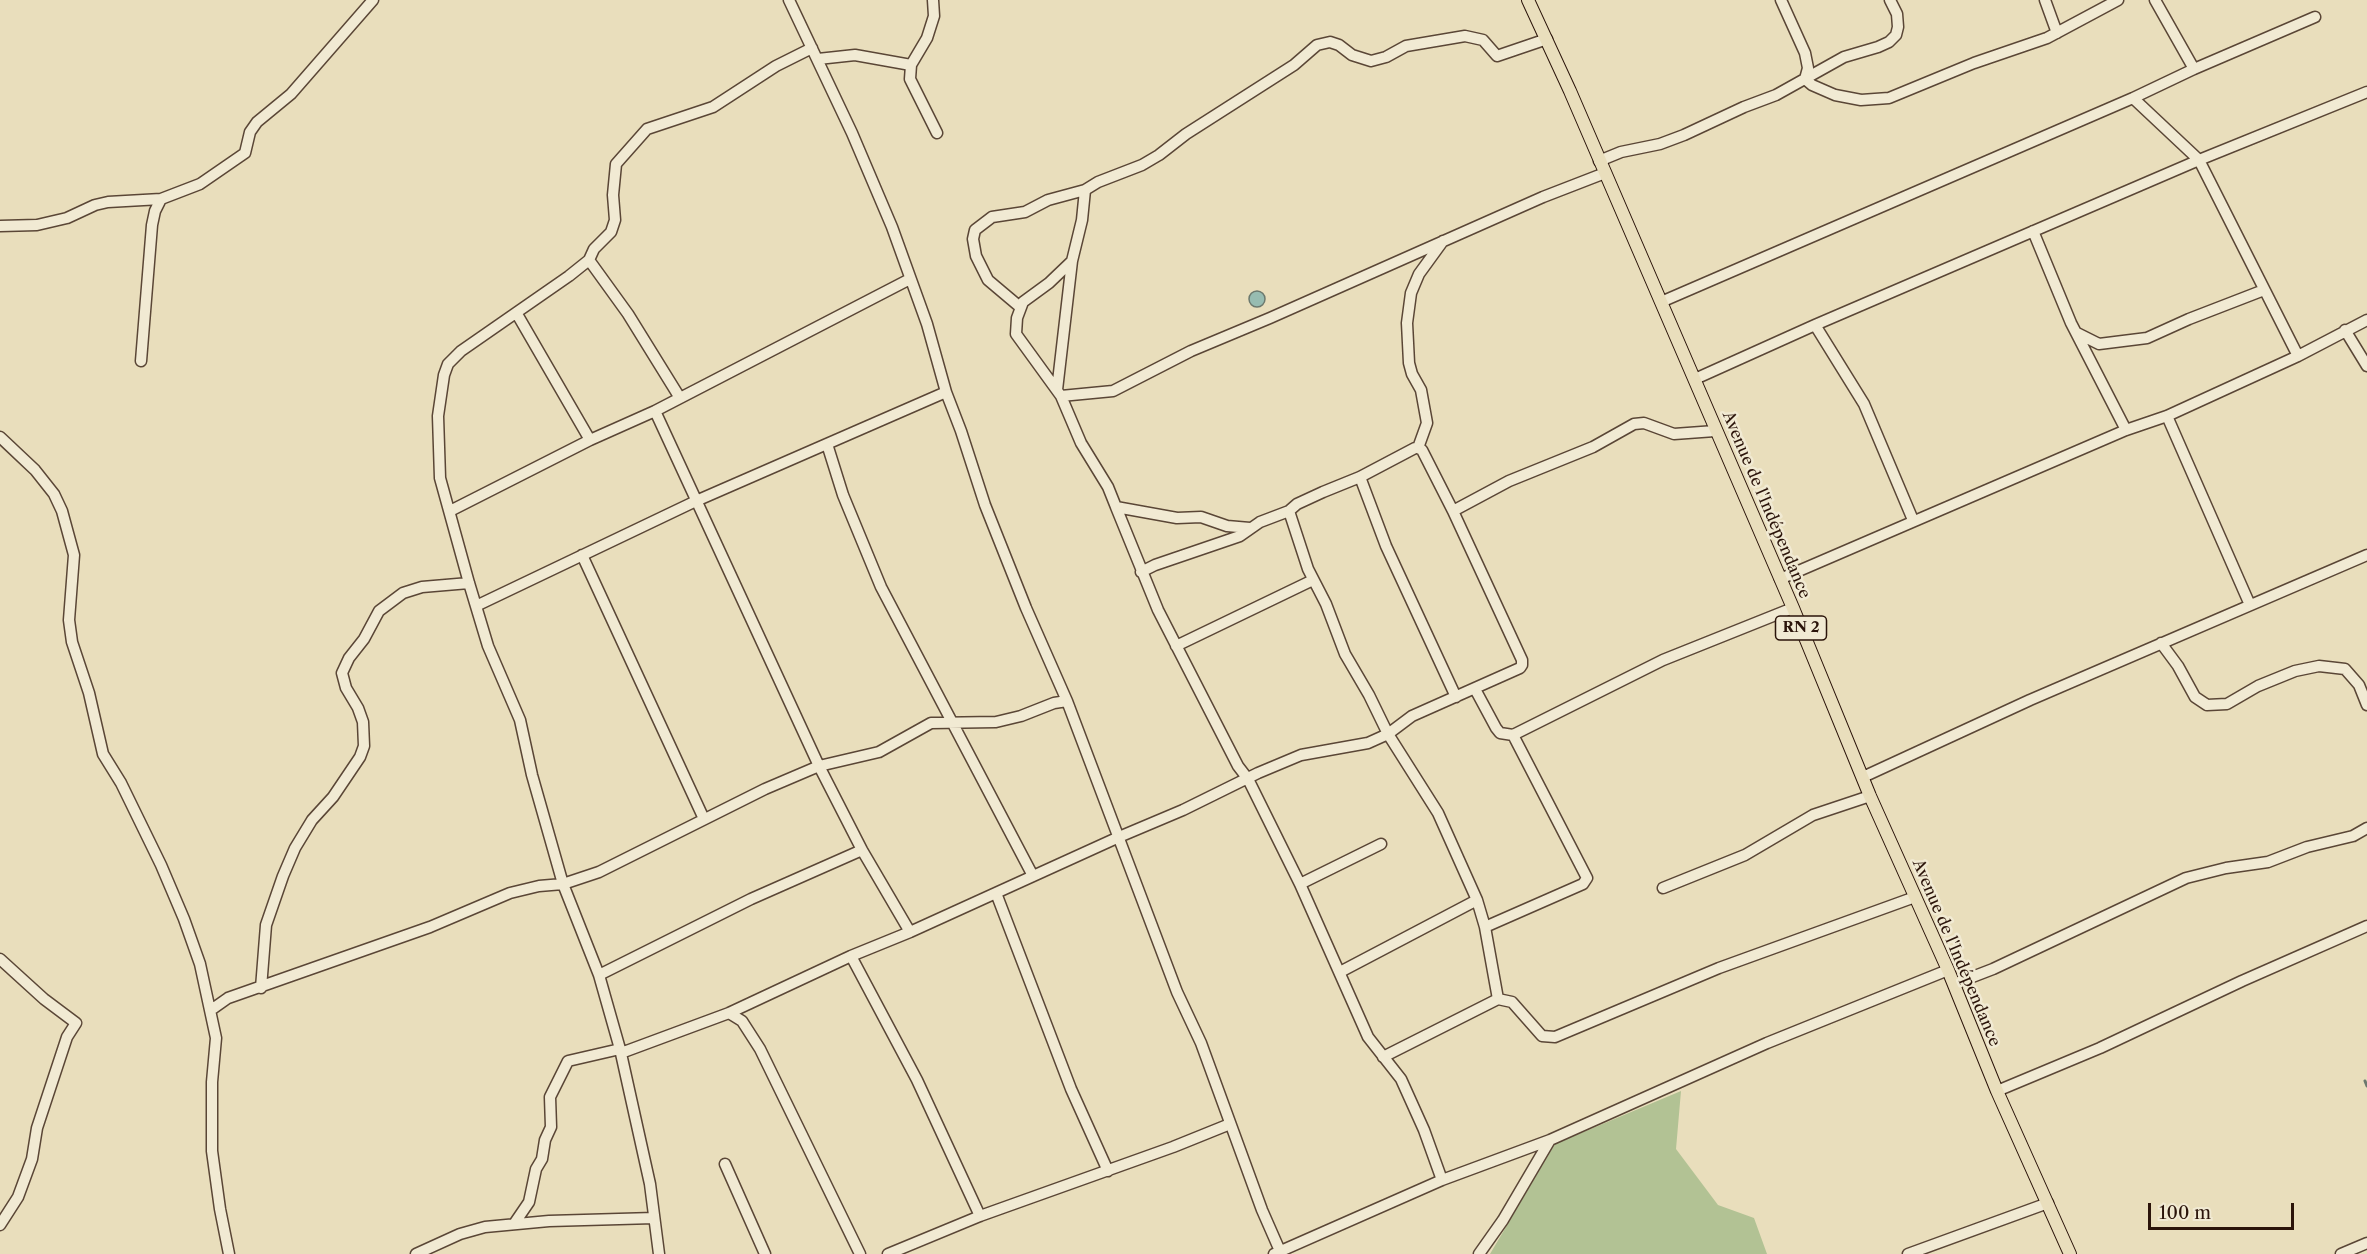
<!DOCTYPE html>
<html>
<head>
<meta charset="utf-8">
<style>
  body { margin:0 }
  #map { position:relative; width:2367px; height:1254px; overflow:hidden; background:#e9debc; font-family:"Libre Caslon Text",serif }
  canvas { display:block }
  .scale { position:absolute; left:2148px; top:1203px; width:146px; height:27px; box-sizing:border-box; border:3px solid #2b140a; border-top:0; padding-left:8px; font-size:18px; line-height:21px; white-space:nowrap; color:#2b140a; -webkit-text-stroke:4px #f1ead3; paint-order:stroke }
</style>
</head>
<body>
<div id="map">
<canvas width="2367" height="1254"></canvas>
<div class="scale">100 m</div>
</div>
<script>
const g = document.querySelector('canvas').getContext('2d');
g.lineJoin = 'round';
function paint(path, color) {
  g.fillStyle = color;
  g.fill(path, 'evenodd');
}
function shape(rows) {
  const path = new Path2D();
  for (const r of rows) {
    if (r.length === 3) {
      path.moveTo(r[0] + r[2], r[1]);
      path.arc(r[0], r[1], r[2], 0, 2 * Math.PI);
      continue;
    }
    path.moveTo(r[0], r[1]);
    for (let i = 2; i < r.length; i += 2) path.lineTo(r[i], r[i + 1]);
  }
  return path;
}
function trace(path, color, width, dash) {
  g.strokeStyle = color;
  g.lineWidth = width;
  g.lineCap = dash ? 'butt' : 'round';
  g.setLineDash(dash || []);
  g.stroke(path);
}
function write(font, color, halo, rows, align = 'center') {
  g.font = font + ' "Libre Caslon Text",serif';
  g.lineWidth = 5;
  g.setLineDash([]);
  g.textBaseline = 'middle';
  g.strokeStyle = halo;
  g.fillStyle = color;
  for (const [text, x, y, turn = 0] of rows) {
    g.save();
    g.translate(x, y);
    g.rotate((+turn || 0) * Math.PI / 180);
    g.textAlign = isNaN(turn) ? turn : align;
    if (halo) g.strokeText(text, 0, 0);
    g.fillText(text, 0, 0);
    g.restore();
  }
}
paint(shape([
  [1681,1091,1676,1149,1718,1205,1754,1218,1767,1254,1490,1254,1555,1144]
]), '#b2c294');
const water = shape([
  [1257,299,8]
]);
paint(water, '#97bcb1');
trace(water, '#6c796e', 1.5);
trace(shape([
  [2365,1081,2367,1086]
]), '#6c796e', 3);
const minor = shape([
  [789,0,852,133,892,227,927,324,946,392,961,431,985,505,1026,608,1067,701,1177,992,1201,1043,1262,1210,1280,1251],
  [933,0,934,16,927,38,911,65,910,79,937,133],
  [1781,0,1805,53,1808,68,1805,79,1812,85,1835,95,1861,100,1889,98,1974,63,2047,38,2118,0],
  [2045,0,2057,33],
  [2155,0,2194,69,2315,17],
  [818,59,855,55,911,65],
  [2133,98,2199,160,2298,356],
  [1599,161,1621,152,1660,144,1684,135,1744,107,1776,95,1844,57,1878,47,1889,42,1896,35,1898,27,1897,14,1890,0],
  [0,226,37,225,67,218,95,205,108,202,161,199],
  [2033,231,2071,323,2126,430],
  [589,260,628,314,680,398],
  [1072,261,1049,283,1023,302,1017,318,1016,334,1061,396,1081,443,1108,487,1116,507,1177,518,1201,517,1227,526,1250,528],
  [1661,302,2133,98,2194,69],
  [1020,307,988,280,976,256,973,239,975,230,992,217,1025,212,1048,200,1085,190],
  [517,314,590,440],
  [1815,325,1864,404,1913,520],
  [2345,330,2367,366],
  [2077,333,2099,344,2147,338,2189,319,2264,290],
  [141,361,152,225,155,211,161,199,200,184,245,153,250,132,257,122,291,94,373,0],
  [1695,379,1815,325,2199,160,2367,92],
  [1057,390,1072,261,1082,220,1085,190,1098,182,1142,165,1159,155,1186,134,1294,65,1317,45,1330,42,1339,45,1352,55,1371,61,1386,57,1406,46,1465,36,1483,40,1497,56,1547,39],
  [1061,396,1113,391,1191,351,1270,318,1543,197,1605,173],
  [655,411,819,766,862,850,910,932],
  [2167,416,2250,605],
  [0,437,35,470,54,494,62,511,74,555,69,620,72,642,89,693,103,754,121,783,161,865,184,919,200,964,216,1038,212,1082,212,1151,220,1209,229,1254],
  [827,444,843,495,881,587,1033,876],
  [1418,448,1422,450,1453,511,1522,660,1522,665,1520,668,1412,716,1388,734,1438,813,1477,900,1485,927,1498,999],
  [1360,477,1386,546,1456,697],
  [1116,507,1158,610,1238,766,1248,779,1300,884,1368,1037,1401,1079,1424,1130,1442,1180],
  [450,511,590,440,655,411,910,279],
  [1453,511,1509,481,1593,447,1634,424,1644,423,1674,434,1715,431],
  [582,555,704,819],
  [1141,572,1155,565,1240,536,1260,522,1289,511,1297,504,1323,492,1360,477,1415,448,1418,448,1427,423,1421,390,1412,374,1409,363,1407,323,1411,293,1419,274,1443,241],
  [1780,579,2126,430,2167,416,2298,356,2367,320],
  [476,606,696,501,946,392],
  [2161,643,2178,666,2195,697,2207,705,2227,704,2258,686,2295,671,2319,666,2345,669,2359,685,2367,705],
  [1176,646,1313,580],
  [1475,689,1496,728,1500,733,1513,735,1663,660,1793,608],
  [1863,777,2030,700,2367,555],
  [1300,884,1381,844],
  [1663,888,1745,855,1813,815,1870,796],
  [996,893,1071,1089,1108,1171],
  [1485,927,1583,884,1587,878,1513,735],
  [851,956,917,1080,980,1216],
  [0,959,44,999,76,1023,67,1037,37,1128,32,1159,18,1197,0,1225],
  [1340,972,1477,900],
  [599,975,751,899,862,850],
  [1954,984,1993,969,2186,878,2226,868,2268,862,2307,847,2353,836,2367,828],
  [261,988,266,925,283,876,295,848,312,820,333,797,360,757,364,746,363,722,358,708,346,688,342,673,349,658,364,639,379,611,403,593,422,587,469,583],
  [211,1010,228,998,430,927,510,893,539,886,563,884,599,872,765,789,819,766,879,752,931,723,996,722,1021,716,1054,703,1067,701],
  [729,1013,742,1021,760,1049,860,1254],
  [621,1053,729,1013,851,956,910,932,1119,837,1183,810,1258,773,1301,755,1368,743,1388,734,1369,695,1345,654,1326,604,1308,569,1289,511],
  [1383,1057,1498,999,1512,1002,1542,1036,1555,1037,1719,968,1915,897],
  [1997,1091,2100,1048,2242,981,2367,926],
  [725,1164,765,1254],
  [514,1224,529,1202,536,1169,542,1159,545,1140,551,1127,550,1097,568,1061,620,1049],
  [416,1254,460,1234,485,1227,549,1221,654,1218],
  [659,1254,650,1184,620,1049,599,975,563,884,532,775,520,720,488,646,469,583,440,478,438,416,444,375,448,364,461,351,569,276,589,260,594,249,611,232,615,220,613,195,616,164,647,129,713,107,776,66,812,48],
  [888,1254,980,1216,1173,1147,1230,1124],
  [1274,1254,1442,1180,1550,1140,1767,1043,1948,970],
  [1479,1254,1503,1220,1550,1140],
  [1908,1254,2048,1203],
  [2341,1254,2367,1243]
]);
const major = shape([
  [1528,0,1570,91,1793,608,1870,796,1948,970,1997,1091,2070,1254]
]);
trace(minor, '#5a4636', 13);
trace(major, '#2b140a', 14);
trace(minor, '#f1ead3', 10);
trace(major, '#e9debc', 12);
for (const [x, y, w] of [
  [1801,628,51]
]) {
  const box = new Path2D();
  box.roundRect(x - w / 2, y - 12, w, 24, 4.5);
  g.fillStyle = '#f1ead3';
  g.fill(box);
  trace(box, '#2b140a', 1.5);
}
write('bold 15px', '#2b140a', null, [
  ["RN 2",1801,628]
]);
write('16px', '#2b140a', '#f1ead3', [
  ["Avenue de l'Indépendance",1766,505,67],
  ["Avenue de l'Indépendance",1956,953,67]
]);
</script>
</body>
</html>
